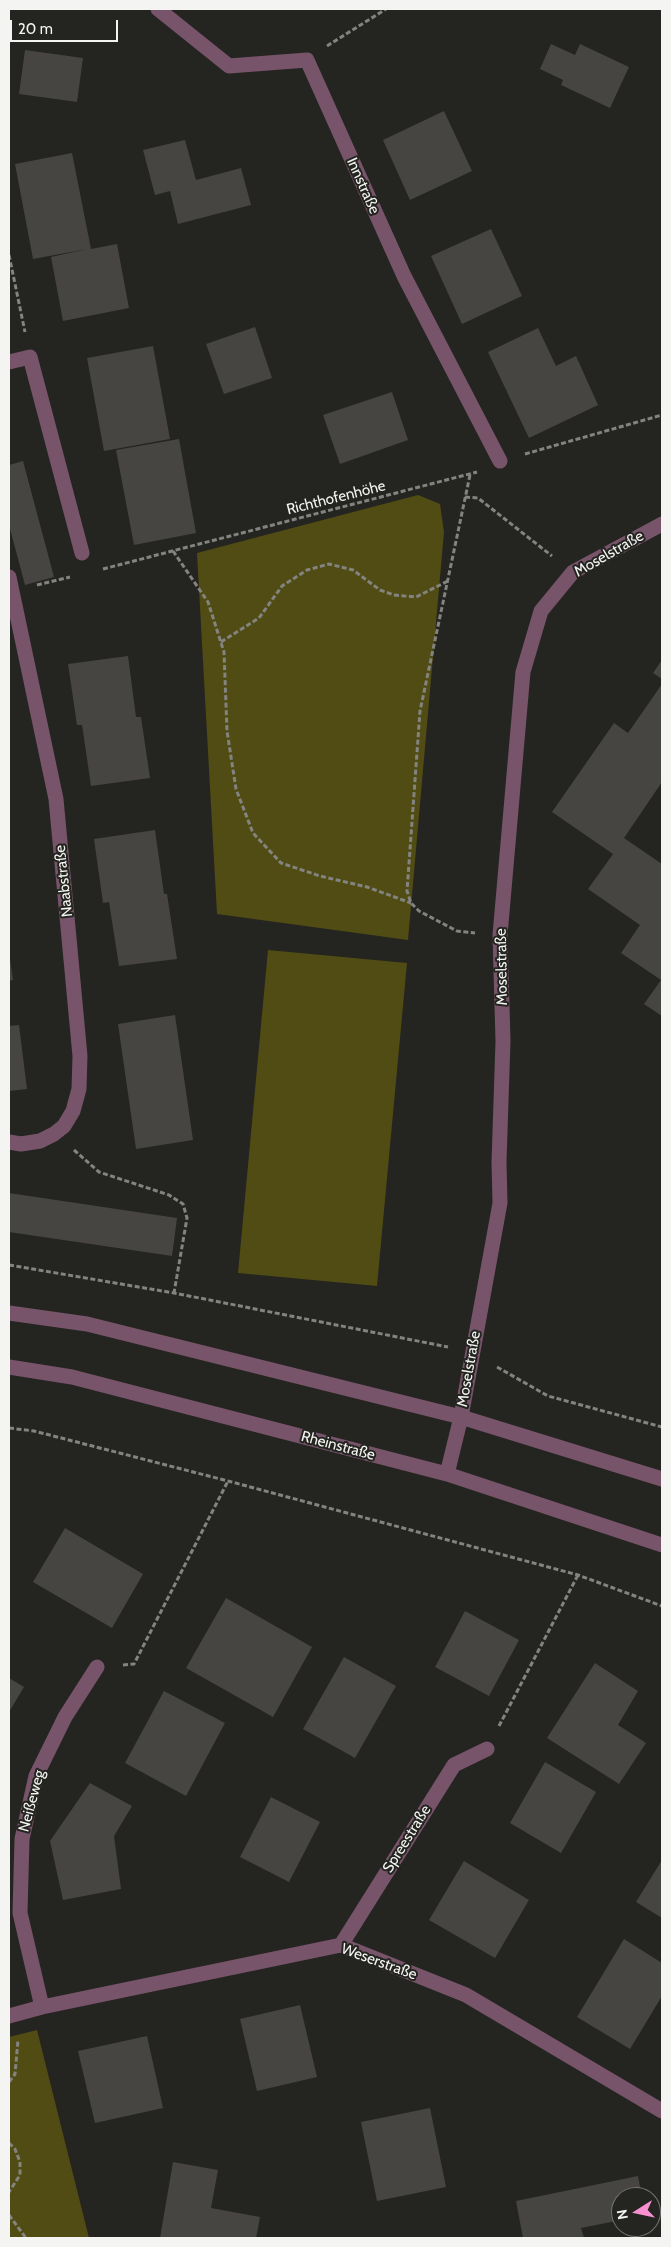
<!DOCTYPE html>
<html>
<head>
<meta charset="utf-8">
<style>
  body { margin:0 }
  #map { position:relative; width:671px; height:2247px; overflow:hidden; background:#242421; font-family:Cabin,sans-serif }
  canvas { display:block }
  .frame { position:absolute; inset:0; border:10px solid #f4f4f2; pointer-events:none }
  .north { position:absolute; left:611px; top:2187px; width:50px; height:50px; box-sizing:border-box; background:#242421; border:1px solid #777775; border-radius:50%; rotate:260deg; font-size:14px; font-weight:700; line-height:20px; text-align:center; color:#f4f4f2 }
  .north::after { content:''; display:block; margin:auto; width:18px; height:22px; background:#f690d0; clip-path:polygon(50% 0,100% 100%,50% 72%,0 100%) }
  .scale { position:absolute; left:10px; top:20px; width:108px; height:22px; box-sizing:border-box; border:2px solid #f4f4f2; border-top:0; padding-left:6px; font-size:15px; line-height:18px; white-space:nowrap; color:#f4f4f2; -webkit-text-stroke:4px #242421; paint-order:stroke }
</style>
</head>
<body>
<div id="map">
<canvas width="671" height="2247"></canvas>
<div class="frame"></div>
<div class="north">N</div>
<div class="scale">20 m</div>
</div>
<script>
const g = document.querySelector('canvas').getContext('2d');
g.lineJoin = 'round';
function paint(path, color) {
  g.fillStyle = color;
  g.fill(path, 'evenodd');
}
function shape(rows) {
  const path = new Path2D();
  for (const r of rows) {
    path.moveTo(r[0], r[1]);
    for (let i = 2; i < r.length; i += 2) path.lineTo(r[i], r[i + 1]);
  }
  return path;
}
function trace(path, color, width, dash) {
  g.strokeStyle = color;
  g.lineWidth = width;
  g.lineCap = dash ? 'butt' : 'round';
  g.setLineDash(dash || []);
  g.stroke(path);
}
function write(font, color, halo, rows, align = 'center') {
  g.font = font + ' Cabin,sans-serif';
  g.lineWidth = 4;
  g.setLineDash([]);
  g.textBaseline = 'middle';
  g.strokeStyle = halo;
  g.fillStyle = color;
  for (const [text, x, y, turn = 0] of rows) {
    g.save();
    g.translate(x, y);
    g.rotate((+turn || 0) * Math.PI / 180);
    g.textAlign = isNaN(turn) ? turn : align;
    if (halo) g.strokeText(text, 0, 0);
    g.fillText(text, 0, 0);
    g.restore();
  }
}
paint(shape([
  [418,495,440,504,444,532,408,940,217,914,197,553],
  [268,950,407,963,377,1286,238,1273],
  [37,2030,89,2238,9,2238,9,2037]
]), '#514c13');
paint(shape([
  [551,44,575,55,580,44,629,67,610,108,561,85,563,80,540,69],
  [25,50,83,58,77,102,19,94],
  [444,111,472,171,410,200,383,140],
  [185,140,196,180,241,168,251,205,178,224,170,191,155,195,143,150],
  [72,153,91,249,117,244,129,308,63,321,51,257,87,249,33,259,15,164],
  [491,229,522,296,462,324,431,256],
  [255,327,272,378,224,394,206,344],
  [538,328,556,366,576,356,598,405,529,438,488,352],
  [153,346,170,439,104,451,87,358],
  [392,392,408,440,340,464,323,415],
  [179,439,196,533,134,545,116,450],
  [23,461,54,577,25,585,9,525,9,465],
  [128,656,136,717,141,717,150,778,91,786,82,725,77,725,68,664],
  [662,660,662,679,653,673],
  [662,684,662,782,624,838,662,864,662,1016,644,1004,661,980,621,953,640,925,588,889,613,854,552,812,614,723,628,733],
  [155,830,164,894,167,894,177,959,119,966,109,902,103,903,94,839],
  [9,952,13,980,9,981],
  [175,1015,193,1140,136,1149,118,1024],
  [19,1025,27,1089,9,1091,9,1026],
  [9,1193,177,1218,172,1256,9,1232],
  [65,1528,143,1574,112,1628,33,1582],
  [226,1598,312,1647,273,1717,186,1668],
  [465,1611,519,1640,489,1696,435,1667],
  [344,1657,396,1686,355,1758,303,1729],
  [595,1663,638,1691,618,1725,646,1743,619,1784,547,1738],
  [9,1678,24,1687,9,1712],
  [164,1691,225,1723,186,1796,125,1763],
  [545,1762,596,1792,561,1853,510,1823],
  [90,1783,132,1806,114,1836,121,1889,63,1900,50,1841],
  [271,1797,320,1822,289,1882,240,1857],
  [662,1860,662,1918,636,1902],
  [464,1861,529,1900,495,1958,429,1920],
  [624,1939,662,1963,662,1996,630,2049,577,2017],
  [300,2005,317,2077,257,2091,240,2019],
  [147,2036,163,2108,95,2123,78,2051],
  [430,2108,446,2187,377,2201,361,2122],
  [173,2162,218,2170,211,2208,260,2217,256,2238,160,2238],
  [638,2176,642,2197,621,2197,621,2220,581,2228,584,2238,523,2238,516,2201]
]), '#464542');
trace(shape([
  [327,46,386,9],
  [9,255,25,332],
  [525,454,662,415],
  [470,475,420,711,407,891,411,903,419,911,457,931,475,933],
  [465,497,478,498,552,556],
  [173,551,208,602,224,652,227,731,236,789,253,833,281,863,320,876,367,887,411,903],
  [103,569,477,472],
  [37,585,70,577],
  [221,642,259,618,282,586,307,570,329,564,353,570,380,590,394,595,416,597,448,581],
  [74,1150,99,1172,169,1195,183,1204,187,1218,174,1293],
  [9,1265,174,1293,448,1347],
  [497,1367,548,1396,662,1427],
  [9,1428,34,1431,228,1481,578,1575,662,1606],
  [123,1665,134,1664,228,1481],
  [499,1726,578,1575],
  [9,2082,15,2074,18,2040],
  [9,2143,15,2149,20,2162,20,2175,9,2192],
  [9,2215,26,2238]
]), '#838380', 3, [5, 2.5]);
trace(shape([
  [158,9,229,66,307,60,404,276,500,461],
  [9,362,30,357,82,553],
  [9,577,56,799,80,1056,79,1089,73,1111,64,1126,54,1134,40,1141,21,1144,9,1142],
  [9,1313,87,1324,461,1417,662,1479],
  [9,1367,72,1377,447,1474,662,1545],
  [447,1474,461,1417,500,1203,499,1162,503,1041,500,935,523,672,541,611,573,572,662,524],
  [341,1945,454,1765,487,1749],
  [42,2007,20,1913,22,1839,36,1776,65,1717,97,1667],
  [9,2016,42,2007,341,1945,466,1995,662,2111]
]), '#775469', 15);
write('15px', '#f4f4f2', '#242421', [
  ["Innstraße",363,186,66],
  ["Richthofenhöhe",336,498,-14],
  ["Moselstraße",609,554,-30],
  ["Naabstraße",64,881,-96],
  ["Moselstraße",502,967,-91],
  ["Moselstraße",469,1369,-80],
  ["Rheinstraße",338,1446,15],
  ["Neißeweg",32,1801,-75],
  ["Spreestraße",407,1839,-58],
  ["Weserstraße",379,1962,20]
]);
</script>
</body>
</html>
